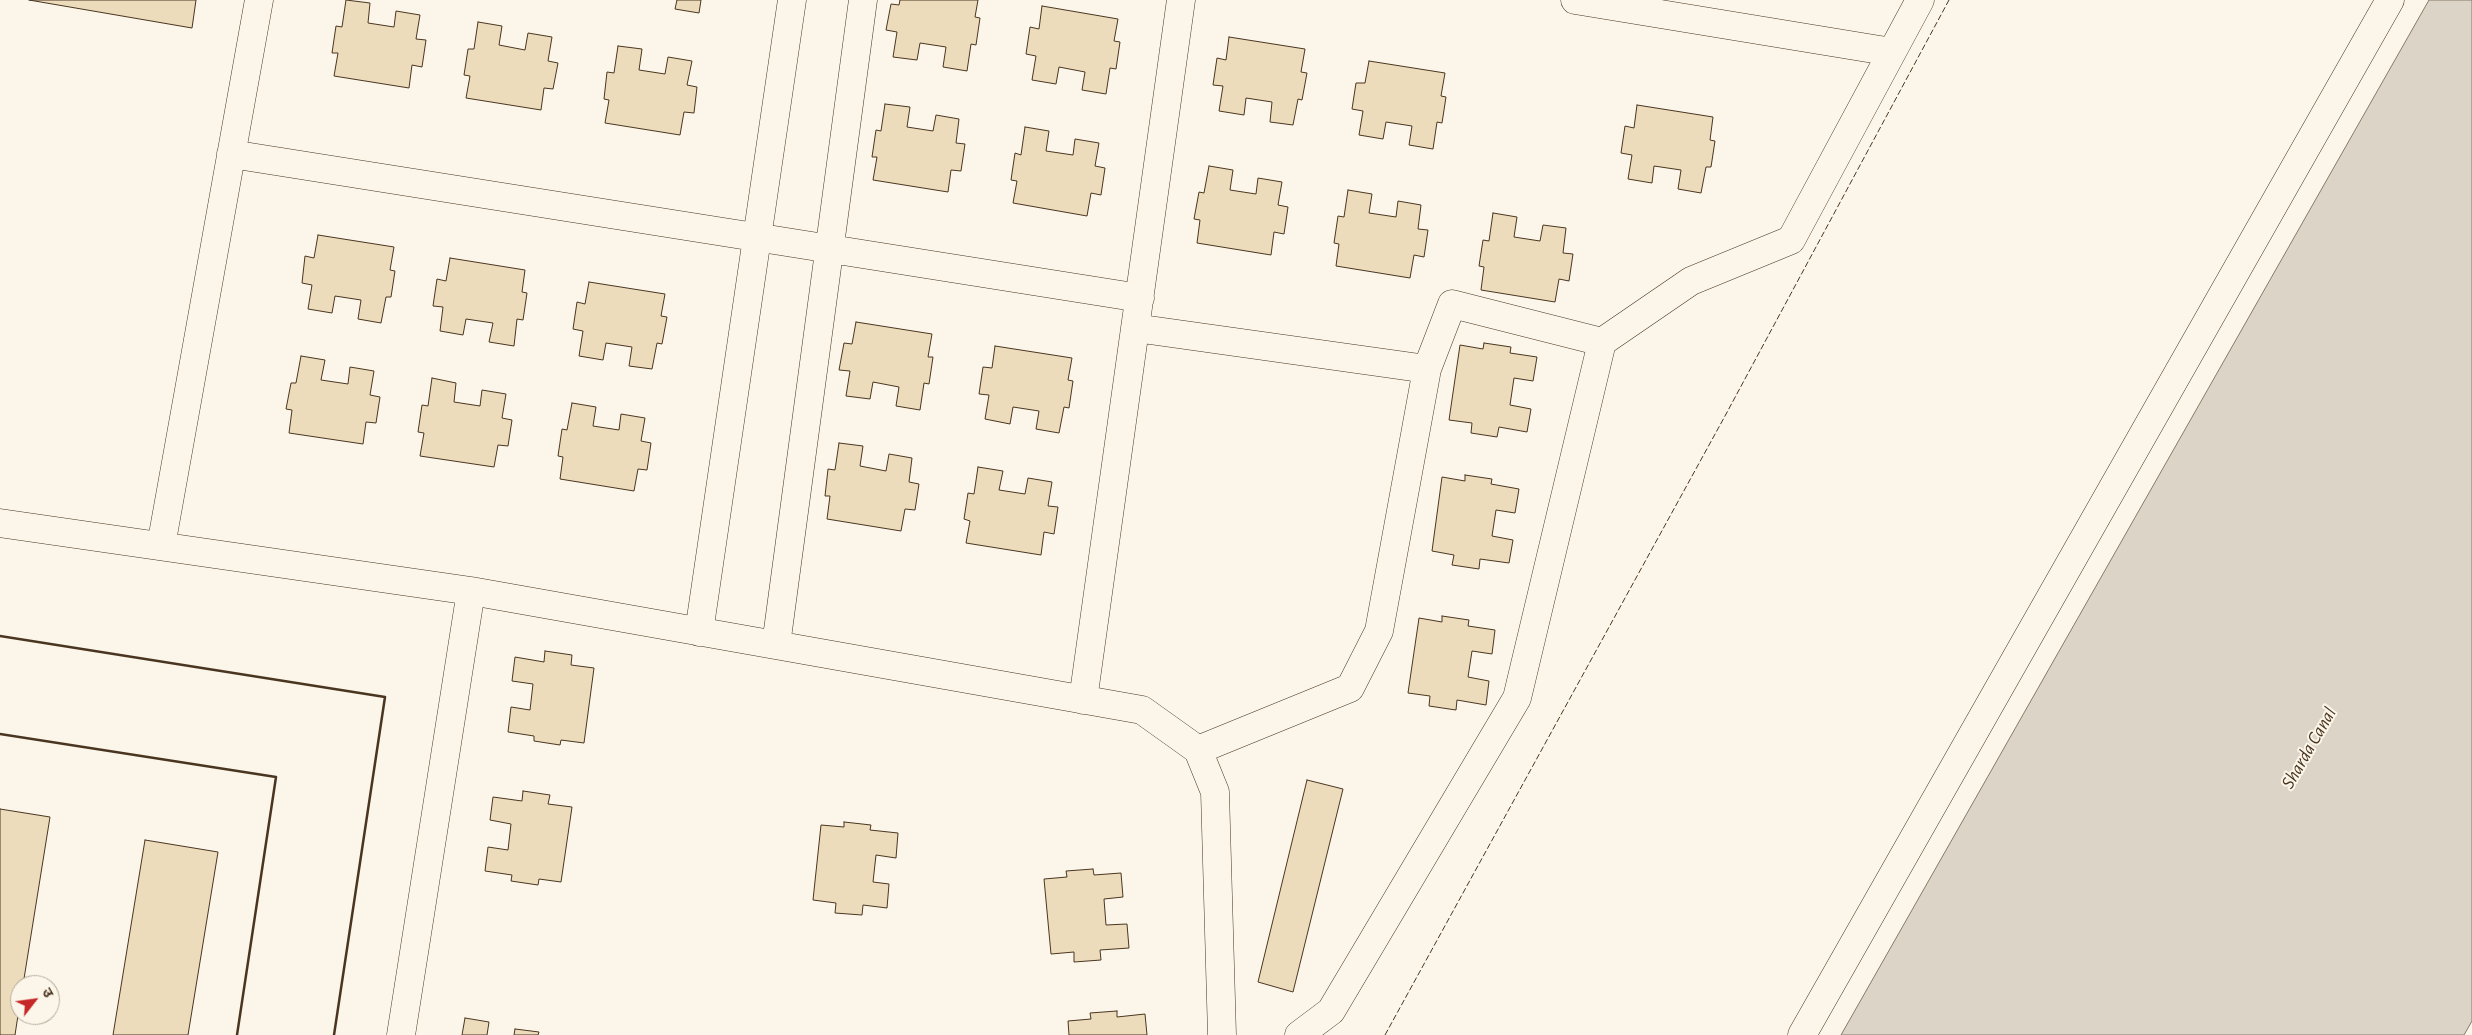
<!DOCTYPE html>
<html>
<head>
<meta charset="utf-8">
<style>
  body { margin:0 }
  #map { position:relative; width:2472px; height:1035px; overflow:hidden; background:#fbf6e9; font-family:"Alegreya Sans","Noto Sans Devanagari",sans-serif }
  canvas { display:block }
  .north { position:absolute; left:10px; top:975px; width:50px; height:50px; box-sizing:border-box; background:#fbf6e9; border:1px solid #b4a999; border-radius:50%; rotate:60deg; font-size:14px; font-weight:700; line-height:20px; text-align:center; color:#4a3520 }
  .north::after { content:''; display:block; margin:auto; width:18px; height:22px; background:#c62828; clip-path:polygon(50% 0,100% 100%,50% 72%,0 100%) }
</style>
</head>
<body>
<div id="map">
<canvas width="2472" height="1035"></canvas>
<div class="north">उ</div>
</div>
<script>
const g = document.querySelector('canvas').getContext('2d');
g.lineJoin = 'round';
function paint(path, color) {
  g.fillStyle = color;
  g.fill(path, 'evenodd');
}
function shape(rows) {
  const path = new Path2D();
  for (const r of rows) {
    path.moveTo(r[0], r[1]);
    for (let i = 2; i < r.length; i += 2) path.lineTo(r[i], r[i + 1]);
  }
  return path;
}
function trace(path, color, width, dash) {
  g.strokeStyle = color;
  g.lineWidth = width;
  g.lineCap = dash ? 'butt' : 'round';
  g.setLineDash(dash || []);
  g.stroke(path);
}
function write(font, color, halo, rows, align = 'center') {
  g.font = font + ' "Alegreya Sans",sans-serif';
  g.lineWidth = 4;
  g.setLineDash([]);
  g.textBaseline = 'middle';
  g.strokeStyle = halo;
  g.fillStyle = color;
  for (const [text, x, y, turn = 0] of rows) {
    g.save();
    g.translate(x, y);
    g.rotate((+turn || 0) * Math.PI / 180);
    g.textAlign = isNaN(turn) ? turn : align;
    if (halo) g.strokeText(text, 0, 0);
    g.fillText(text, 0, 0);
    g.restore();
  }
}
const water = shape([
  [2429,0,2472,0,2472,1021,2464,1035,1841,1035,2429,0]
]);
paint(water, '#dcd4c6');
trace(water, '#887966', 1);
const building = shape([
  [29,0,196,0,192,28,29,0],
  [346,0,370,3,368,23,394,27,396,11,420,15,416,39,426,40,422,67,412,65,409,88,334,76,338,53,332,53,336,26,342,27,346,0],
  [677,0,701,0,699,13,675,9,677,0],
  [900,0,978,0,975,17,980,18,976,45,971,44,967,71,943,67,946,47,920,43,917,60,893,57,897,32,886,30,891,4,899,5,900,0],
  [1042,6,1118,19,1114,41,1120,42,1116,69,1110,68,1106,94,1082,90,1085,72,1059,67,1056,84,1032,80,1036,56,1026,54,1030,27,1039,29,1042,6],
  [478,22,502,26,499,45,525,50,528,33,552,37,548,61,558,63,553,89,544,88,541,110,466,98,470,76,464,75,468,49,474,49,478,22],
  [1229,37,1305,49,1301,72,1307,73,1302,100,1298,99,1293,125,1270,122,1272,102,1246,98,1244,115,1219,111,1223,86,1213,85,1217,58,1226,60,1229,37],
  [618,46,642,49,639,70,665,74,668,57,692,61,687,85,697,87,694,113,684,112,680,135,605,123,609,100,604,99,607,72,614,73,618,46],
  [1369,61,1445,73,1441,96,1446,97,1442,123,1437,122,1433,149,1409,145,1412,126,1386,122,1383,139,1359,135,1363,111,1352,109,1356,83,1365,83,1369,61],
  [885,104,910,107,907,127,933,131,936,115,959,119,956,143,965,144,961,171,951,170,948,192,873,180,877,157,872,157,876,130,881,131,885,104],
  [1637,105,1713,117,1710,140,1715,141,1711,167,1706,167,1701,193,1678,189,1681,170,1654,166,1652,183,1628,179,1632,155,1621,153,1625,126,1634,128,1637,105],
  [1025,127,1049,131,1046,151,1073,155,1075,139,1099,143,1095,166,1105,168,1101,195,1091,193,1087,216,1013,203,1017,181,1011,180,1015,153,1021,155,1025,127],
  [1209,166,1233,170,1230,190,1256,194,1258,178,1282,182,1278,205,1288,207,1284,234,1274,232,1271,255,1197,243,1200,220,1194,219,1199,192,1204,193,1209,166],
  [1348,190,1372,194,1369,213,1396,217,1398,201,1421,205,1418,229,1428,230,1424,257,1414,255,1410,278,1336,266,1339,244,1334,243,1338,216,1344,217,1348,190],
  [1493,213,1517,217,1514,237,1540,241,1543,225,1566,228,1563,253,1573,254,1569,281,1559,279,1555,302,1481,290,1484,267,1479,266,1483,240,1489,241,1493,213],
  [318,235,394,247,390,270,395,271,391,297,386,297,381,323,358,319,361,300,335,296,332,313,308,309,312,285,302,283,305,256,314,258,318,235],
  [450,258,525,270,522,292,527,293,523,320,517,319,514,346,489,342,493,323,466,319,463,335,440,331,443,307,433,306,437,279,446,281,450,258],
  [589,282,665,294,661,316,667,317,662,344,657,343,652,369,629,366,632,347,606,343,603,360,579,356,583,331,573,329,577,302,585,304,589,282],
  [856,322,932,334,928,357,933,357,929,384,924,383,920,410,896,406,899,387,873,382,870,399,846,396,850,371,839,370,844,343,852,344,856,322],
  [1484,343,1511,347,1510,353,1537,357,1533,381,1514,378,1510,405,1531,409,1527,432,1499,427,1497,437,1471,433,1472,423,1449,420,1460,345,1483,349,1484,343],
  [995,346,1072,358,1068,380,1073,381,1069,408,1064,407,1059,433,1036,429,1039,411,1013,407,1010,424,985,419,989,395,979,394,983,367,992,368,995,346],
  [301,356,325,360,321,380,348,384,350,367,374,371,370,395,380,397,376,423,366,422,363,444,289,433,292,410,286,409,291,383,296,383,301,356],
  [432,378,456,383,454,402,480,406,482,390,506,394,502,418,512,420,508,446,498,445,494,467,420,456,424,433,418,432,422,405,428,406,432,378],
  [572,403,596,407,593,426,619,430,621,414,645,418,641,441,651,443,647,470,638,469,634,491,560,479,563,457,558,456,562,429,567,430,572,403],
  [839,443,863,446,860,466,886,471,889,454,912,458,909,482,919,484,915,510,905,509,901,531,827,519,830,496,825,496,828,469,835,470,839,443],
  [978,467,1003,471,999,490,1025,494,1028,478,1052,482,1048,506,1058,507,1054,534,1044,532,1041,555,966,543,970,521,964,519,968,493,974,494,978,467],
  [1465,475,1492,479,1491,484,1519,489,1515,513,1496,510,1492,536,1513,540,1509,563,1480,559,1479,569,1452,565,1454,555,1432,551,1442,477,1465,481,1465,475],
  [1442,616,1469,620,1468,626,1495,630,1492,654,1472,651,1468,677,1489,681,1486,705,1457,700,1456,710,1429,706,1430,696,1408,693,1419,618,1442,622,1442,616],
  [545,651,572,655,571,665,594,668,584,743,561,740,560,745,534,741,534,736,508,732,511,707,530,710,533,684,512,681,515,657,544,662,545,651],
  [1307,780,1343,789,1293,992,1258,982,1307,780],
  [523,791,550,795,548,804,572,807,561,882,539,879,538,885,511,881,512,875,485,871,488,847,508,850,511,824,490,820,493,797,522,801,523,791],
  [0,809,50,817,23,985,20,985,20,1002,15,1035,0,1035,0,809],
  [844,822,871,825,870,830,898,833,896,858,876,855,873,882,889,884,887,908,863,905,862,915,835,913,836,903,813,900,821,825,844,827,844,822],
  [145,840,218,852,188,1035,113,1035,145,840],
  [1093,869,1094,875,1121,873,1123,897,1104,899,1106,925,1127,924,1129,948,1100,950,1101,960,1074,962,1074,952,1051,954,1044,879,1067,877,1066,871,1093,869],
  [1117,1011,1117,1017,1145,1014,1147,1035,1069,1035,1068,1021,1091,1019,1090,1013,1117,1011],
  [465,1018,489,1022,487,1035,462,1035,465,1018],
  [515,1029,539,1032,538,1035,514,1035,515,1029]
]);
paint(building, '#ecdcbc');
trace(building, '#4a3520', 1);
const minor = shape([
  [1575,0,1892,52],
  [231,154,1140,298],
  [1135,328,1427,369],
  [0,523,471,591,1142,710,1198,750,1215,792,1222,1035],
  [161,546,259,0],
  [699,632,792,0],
  [776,645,863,0],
  [1083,700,1181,0],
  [1198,750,1350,688,1379,631,1427,369,1452,304,1602,342],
  [401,1035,471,591],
  [1299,1035,1331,1011,1517,698,1602,342,1691,281,1791,240,1920,0],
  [1802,1035,2390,0]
]);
trace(minor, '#4a3520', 29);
trace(minor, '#fbf6e9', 28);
trace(shape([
  [1385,1035,1725,416,1949,0]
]), '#4a3520', 1, [6, 2.5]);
trace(shape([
  [0,636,385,697,334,1035],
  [0,734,276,777,237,1035]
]), '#4a3520', 2.5);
write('italic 19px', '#4a3520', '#fbf6e9', [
  ["Sharda Canal",2309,748,-60]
]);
</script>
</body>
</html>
